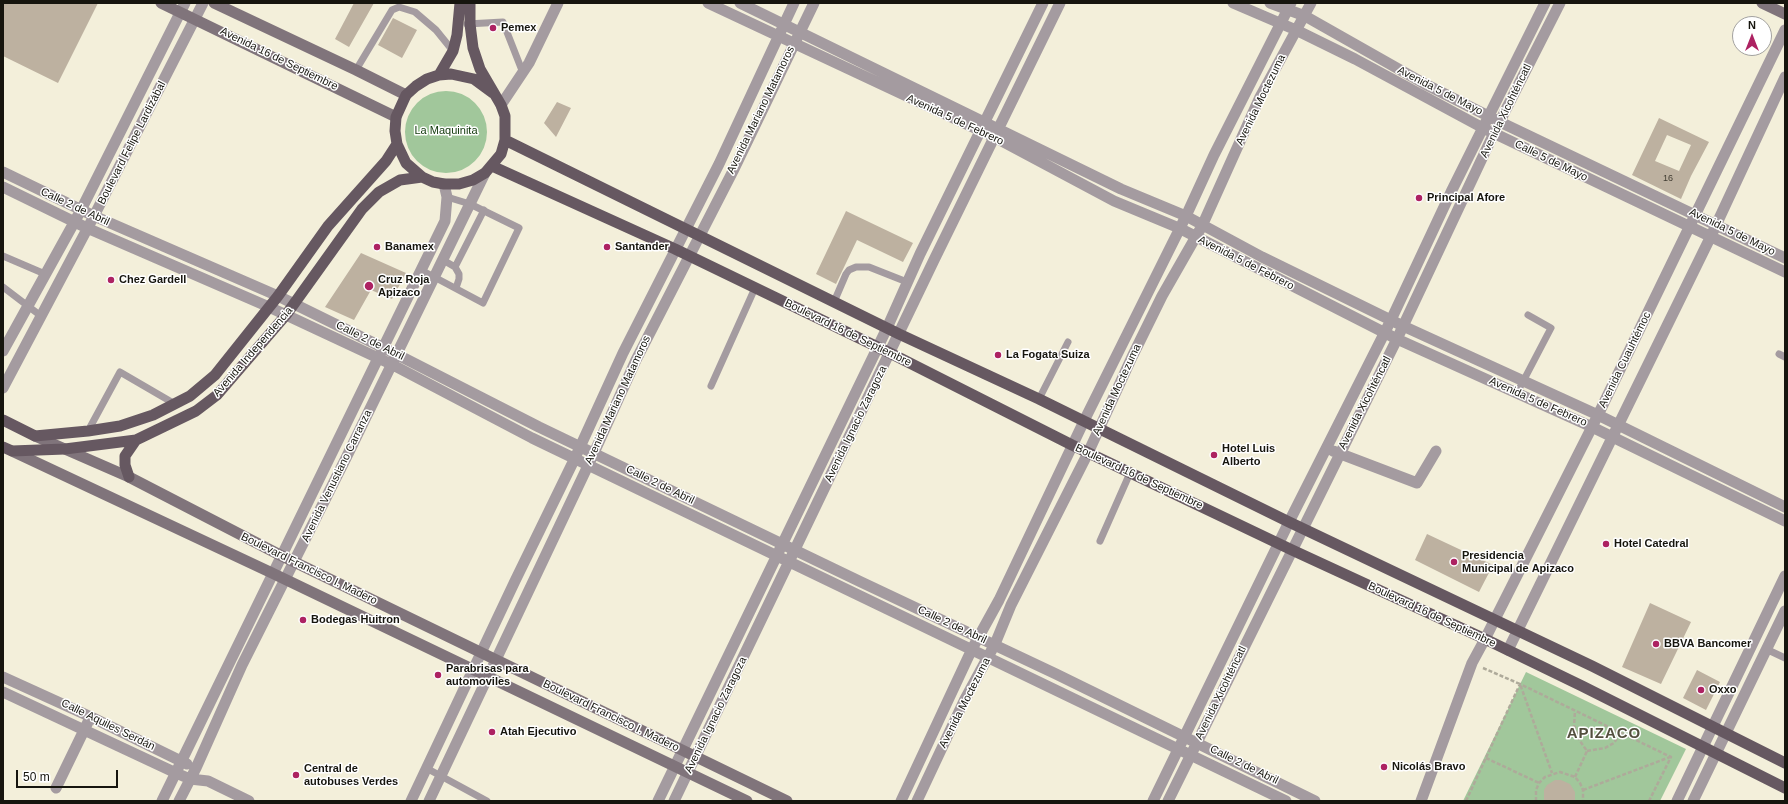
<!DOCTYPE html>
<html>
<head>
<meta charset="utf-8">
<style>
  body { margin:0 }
  #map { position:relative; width:1788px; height:804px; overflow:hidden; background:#f3efda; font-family:Helvetica,sans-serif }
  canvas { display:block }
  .frame { position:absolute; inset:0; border:4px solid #16150e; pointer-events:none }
  .north { position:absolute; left:1732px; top:16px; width:40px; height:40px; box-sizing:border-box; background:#fff; border:1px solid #a2a19f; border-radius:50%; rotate:0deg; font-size:11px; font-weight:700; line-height:16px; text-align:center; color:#16150e }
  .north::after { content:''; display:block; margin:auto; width:14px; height:18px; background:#ad2262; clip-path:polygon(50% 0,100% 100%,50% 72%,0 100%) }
  .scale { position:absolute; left:16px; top:770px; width:102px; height:18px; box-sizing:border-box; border:2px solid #16150e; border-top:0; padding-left:5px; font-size:12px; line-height:14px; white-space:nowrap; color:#16150e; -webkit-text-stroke:3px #fff; paint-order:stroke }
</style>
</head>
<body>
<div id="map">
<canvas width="1788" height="804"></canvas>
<div class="frame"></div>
<div class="north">N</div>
<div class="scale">50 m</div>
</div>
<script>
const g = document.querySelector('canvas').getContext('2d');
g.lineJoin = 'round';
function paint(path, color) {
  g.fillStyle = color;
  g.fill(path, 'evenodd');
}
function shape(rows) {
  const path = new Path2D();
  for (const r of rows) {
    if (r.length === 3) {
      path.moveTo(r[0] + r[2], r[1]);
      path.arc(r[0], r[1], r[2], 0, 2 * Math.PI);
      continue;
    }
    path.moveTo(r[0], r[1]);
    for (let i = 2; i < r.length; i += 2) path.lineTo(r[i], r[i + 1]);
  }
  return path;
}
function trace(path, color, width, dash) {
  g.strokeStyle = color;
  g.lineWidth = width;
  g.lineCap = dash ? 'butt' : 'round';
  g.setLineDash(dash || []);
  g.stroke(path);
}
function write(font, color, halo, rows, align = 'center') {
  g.font = font + ' Helvetica,sans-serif';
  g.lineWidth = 3;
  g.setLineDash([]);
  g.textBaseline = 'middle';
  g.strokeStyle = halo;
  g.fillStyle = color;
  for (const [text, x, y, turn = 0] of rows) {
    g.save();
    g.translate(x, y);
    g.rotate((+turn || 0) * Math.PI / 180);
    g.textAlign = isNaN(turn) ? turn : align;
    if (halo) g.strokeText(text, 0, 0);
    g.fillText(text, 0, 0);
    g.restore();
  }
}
paint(shape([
  [446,132,41],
  [1526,672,1686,749,1660,801,1463,801]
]), '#a1c79b');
paint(shape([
  [3,3,98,3,58,83,3,56],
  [354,3,374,3,349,47,335,39],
  [393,18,417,30,402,58,378,45],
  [557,102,571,108,556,137,544,123],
  [1659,118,1709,142,1691,176,1681,199,1632,175],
  [1667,135,1691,145,1679,171,1655,161],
  [846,211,913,243,903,262,857,240,836,284,816,274],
  [361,253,406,273,392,299,371,290,354,320,325,307],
  [1427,534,1493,565,1479,592,1415,560],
  [1650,603,1691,622,1661,684,1622,667],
  [1697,670,1720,682,1706,710,1683,698],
  [1555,780,1561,780,1570,784,1575,792,1575,801,1544,801,1544,790,1547,785]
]), '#bdb1a0');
trace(shape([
  [1483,668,1520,684,1552,773],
  [1587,751,1605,748,1614,743,1621,732],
  [1486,758,1539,783],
  [1575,777,1587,751,1580,741,1574,726,1575,711],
  [1583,790,1670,757],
  [1466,801,1520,684,1671,757,1649,801],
  [1536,801,1536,790,1539,783,1545,777,1560,772,1575,777,1580,783,1583,790,1583,801]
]), '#aeaa9a', 2.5, [4, 2]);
trace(shape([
  [467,24,503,22,523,73],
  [356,70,392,10,399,7,415,12,436,30,453,51],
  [3,256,45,274],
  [443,260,455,267,459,274,459,279,456,288],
  [455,267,484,210],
  [421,270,483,303,519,228,470,204,447,197],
  [3,287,41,316],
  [834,302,846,274,849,270,856,267,869,267,907,282],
  [1779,354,1785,357],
  [711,386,755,288],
  [1517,393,1551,328,1528,315],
  [1039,399,1068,342],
  [88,431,120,372,175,404],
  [1100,541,1130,473],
  [1766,649,1785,658],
  [428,769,487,801]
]), '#a49ba0', 7);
trace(shape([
  [1421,801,1472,663,1485,639]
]), '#a49ba0', 11);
trace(shape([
  [708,3,994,137,1114,201,1179,228,1397,339,1592,427,1785,521],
  [740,3,1121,189,1186,216,1262,257,1403,326,1598,415,1785,507],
  [1233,3,1296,30,1355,59,1483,128,1785,272],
  [1270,3,1305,16,1425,84,1500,122,1785,258],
  [501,105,529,63,558,3],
  [3,172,94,216,278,296,396,354,539,427,861,582,1056,674,1315,801],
  [3,187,87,228,269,307,391,364,532,438,1286,801],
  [3,351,81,210,185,3],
  [3,388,94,216,203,3],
  [1333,451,1417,483,1436,451],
  [1485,639,1598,415,1785,30],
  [1508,650,1711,236,1785,77],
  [3,677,91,717,187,764],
  [3,692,176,773,190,779,208,781,249,801],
  [56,788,88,722],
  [162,801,445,221,447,197,444,184],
  [179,801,196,768,242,665,347,456,485,173],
  [411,801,515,581,575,458,623,353,719,164,794,3],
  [429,801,594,453,636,360,733,171,814,3],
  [658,801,887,328,920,254,1043,3],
  [674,801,934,260,1060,3],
  [901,801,972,649,999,600,1084,421,1186,216,1214,155,1291,3],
  [917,801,964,701,995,644,1011,605,1088,453,1132,357,1162,296,1202,226,1260,97,1311,3],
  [1153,801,1289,522,1391,320,1451,192,1545,3],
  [1168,801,1397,339,1494,133,1560,3],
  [1677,801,1785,576],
  [1693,801,1785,611]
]), '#a49ba0', 11);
trace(shape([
  [161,3,396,117],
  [214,3,356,70,406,95],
  [1762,3,1785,14],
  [35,436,129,477,280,555,787,801],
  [12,451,272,573,747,801]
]), '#80747b', 11);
trace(shape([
  [470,3,470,24,473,48,480,69,501,105,505,116,505,140,501,154,485,173,473,180,459,184,444,184,433,182,422,177,406,163,397,144,395,131,396,117,406,95,416,86,427,79,439,75,451,74,474,79,493,93],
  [439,75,453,51,457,35,460,3],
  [505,140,899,334,1039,399,1289,522,1592,666,1785,763],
  [492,166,675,249,890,353,1072,445,1292,550,1485,639,1582,686,1785,788],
  [3,420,35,436,88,431,120,426,153,415,190,396,215,375,278,296,328,226,386,161,397,144],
  [3,447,12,451,65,449,136,440,196,411,217,395,286,315,362,209,379,192,400,180,422,177],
  [129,477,125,465,125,456,136,440]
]), '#665861', 11);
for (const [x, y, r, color] of [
  [493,28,4,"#ad2262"],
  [1419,198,4,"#ad2262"],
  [377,247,4,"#ad2262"],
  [607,247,4,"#ad2262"],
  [111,280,4,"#ad2262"],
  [369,286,5,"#ad2262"],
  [998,355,4,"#ad2262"],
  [1214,455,4,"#ad2262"],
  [1606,544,4,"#ad2262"],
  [1454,562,4,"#ad2262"],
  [303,620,4,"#ad2262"],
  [1656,644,4,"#ad2262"],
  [438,675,4,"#ad2262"],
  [1701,690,4,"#ad2262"],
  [492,732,4,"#ad2262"],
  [1384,767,4,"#ad2262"],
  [296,775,4,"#ad2262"]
]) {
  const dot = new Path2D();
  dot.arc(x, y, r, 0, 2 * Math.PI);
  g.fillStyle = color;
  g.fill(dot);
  trace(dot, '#fff', 1.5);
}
write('9px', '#403c32', null, [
  ["16",1668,179]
]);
write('bold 11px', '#16150e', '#fff', [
  ["Pemex",501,28],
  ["Principal Afore",1427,198],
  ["Banamex",385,247],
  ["Santander",615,247],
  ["Chez Gardell",119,280],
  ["Cruz Roja",378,280],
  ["Apizaco",378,293],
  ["La Fogata Suiza",1006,355],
  ["Hotel Luis",1222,449],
  ["Alberto",1222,462],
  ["Hotel Catedral",1614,544],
  ["Presidencia",1462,556],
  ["Municipal de Apizaco",1462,569],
  ["Bodegas Huitron",311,620],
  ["BBVA Bancomer",1664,644],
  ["Parabrisas para",446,669],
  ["automoviles",446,682],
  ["Oxxo",1709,690],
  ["Atah Ejecutivo",500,732],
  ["Nicolás Bravo",1392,767],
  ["Central de",304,769],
  ["autobuses Verdes",304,782]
], 'left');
write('11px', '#16150e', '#fff', [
  ["Avenida 16 de Septiembre",279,59,26],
  ["Avenida 5 de Mayo",1440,91,27],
  ["Avenida Moctezuma",1261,100,-64],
  ["Avenida Mariano Matamoros",761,110,-64],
  ["Avenida Xicohténcatl",1506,111,-64],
  ["Avenida 5 de Febrero",955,120,25],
  ["Boulevard Felipe Lardizábal",132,143,-63],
  ["Calle 5 de Mayo",1551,161,26],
  ["Calle 2 de Abril",75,207,25],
  ["Avenida 5 de Mayo",1732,232,26],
  ["Avenida 5 de Febrero",1246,263,27],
  ["Boulevard 16 de Septiembre",848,333,26],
  ["Calle 2 de Abril",370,341,26],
  ["Avenida Independencia",253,352,-49],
  ["Avenida Cuauhtémoc",1625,360,-64],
  ["Avenida Moctezuma",1117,390,-65],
  ["Avenida Mariano Matamoros",618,400,-65],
  ["Avenida 5 de Febrero",1538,402,24],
  ["Avenida Xicohténcatl",1365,403,-63],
  ["Avenida Ignacio Zaragoza",856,424,-64],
  ["Avenida Venustiano Carranza",337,476,-64],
  ["Boulevard 16 de Septiembre",1139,477,25],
  ["Calle 2 de Abril",660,485,26],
  ["Boulevard Francisco I. Madero",309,569,26],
  ["Boulevard 16 de Septiembre",1432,615,25],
  ["Calle 2 de Abril",952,625,25],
  ["Avenida Xicohténcatl",1221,693,-64],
  ["Avenida Moctezuma",965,703,-63],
  ["Avenida Ignacio Zaragoza",716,715,-64],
  ["Boulevard Francisco I. Madero",611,716,26],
  ["Calle Aquiles Serdán",108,725,26],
  ["Calle 2 de Abril",1244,765,26]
]);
write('11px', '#0f3709', '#fff', [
  ["La Maquinita",446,131]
]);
g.letterSpacing = '1px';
write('bold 15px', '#534f3e', '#fff', [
  ["APIZACO",1604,734]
]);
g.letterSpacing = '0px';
</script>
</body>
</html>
